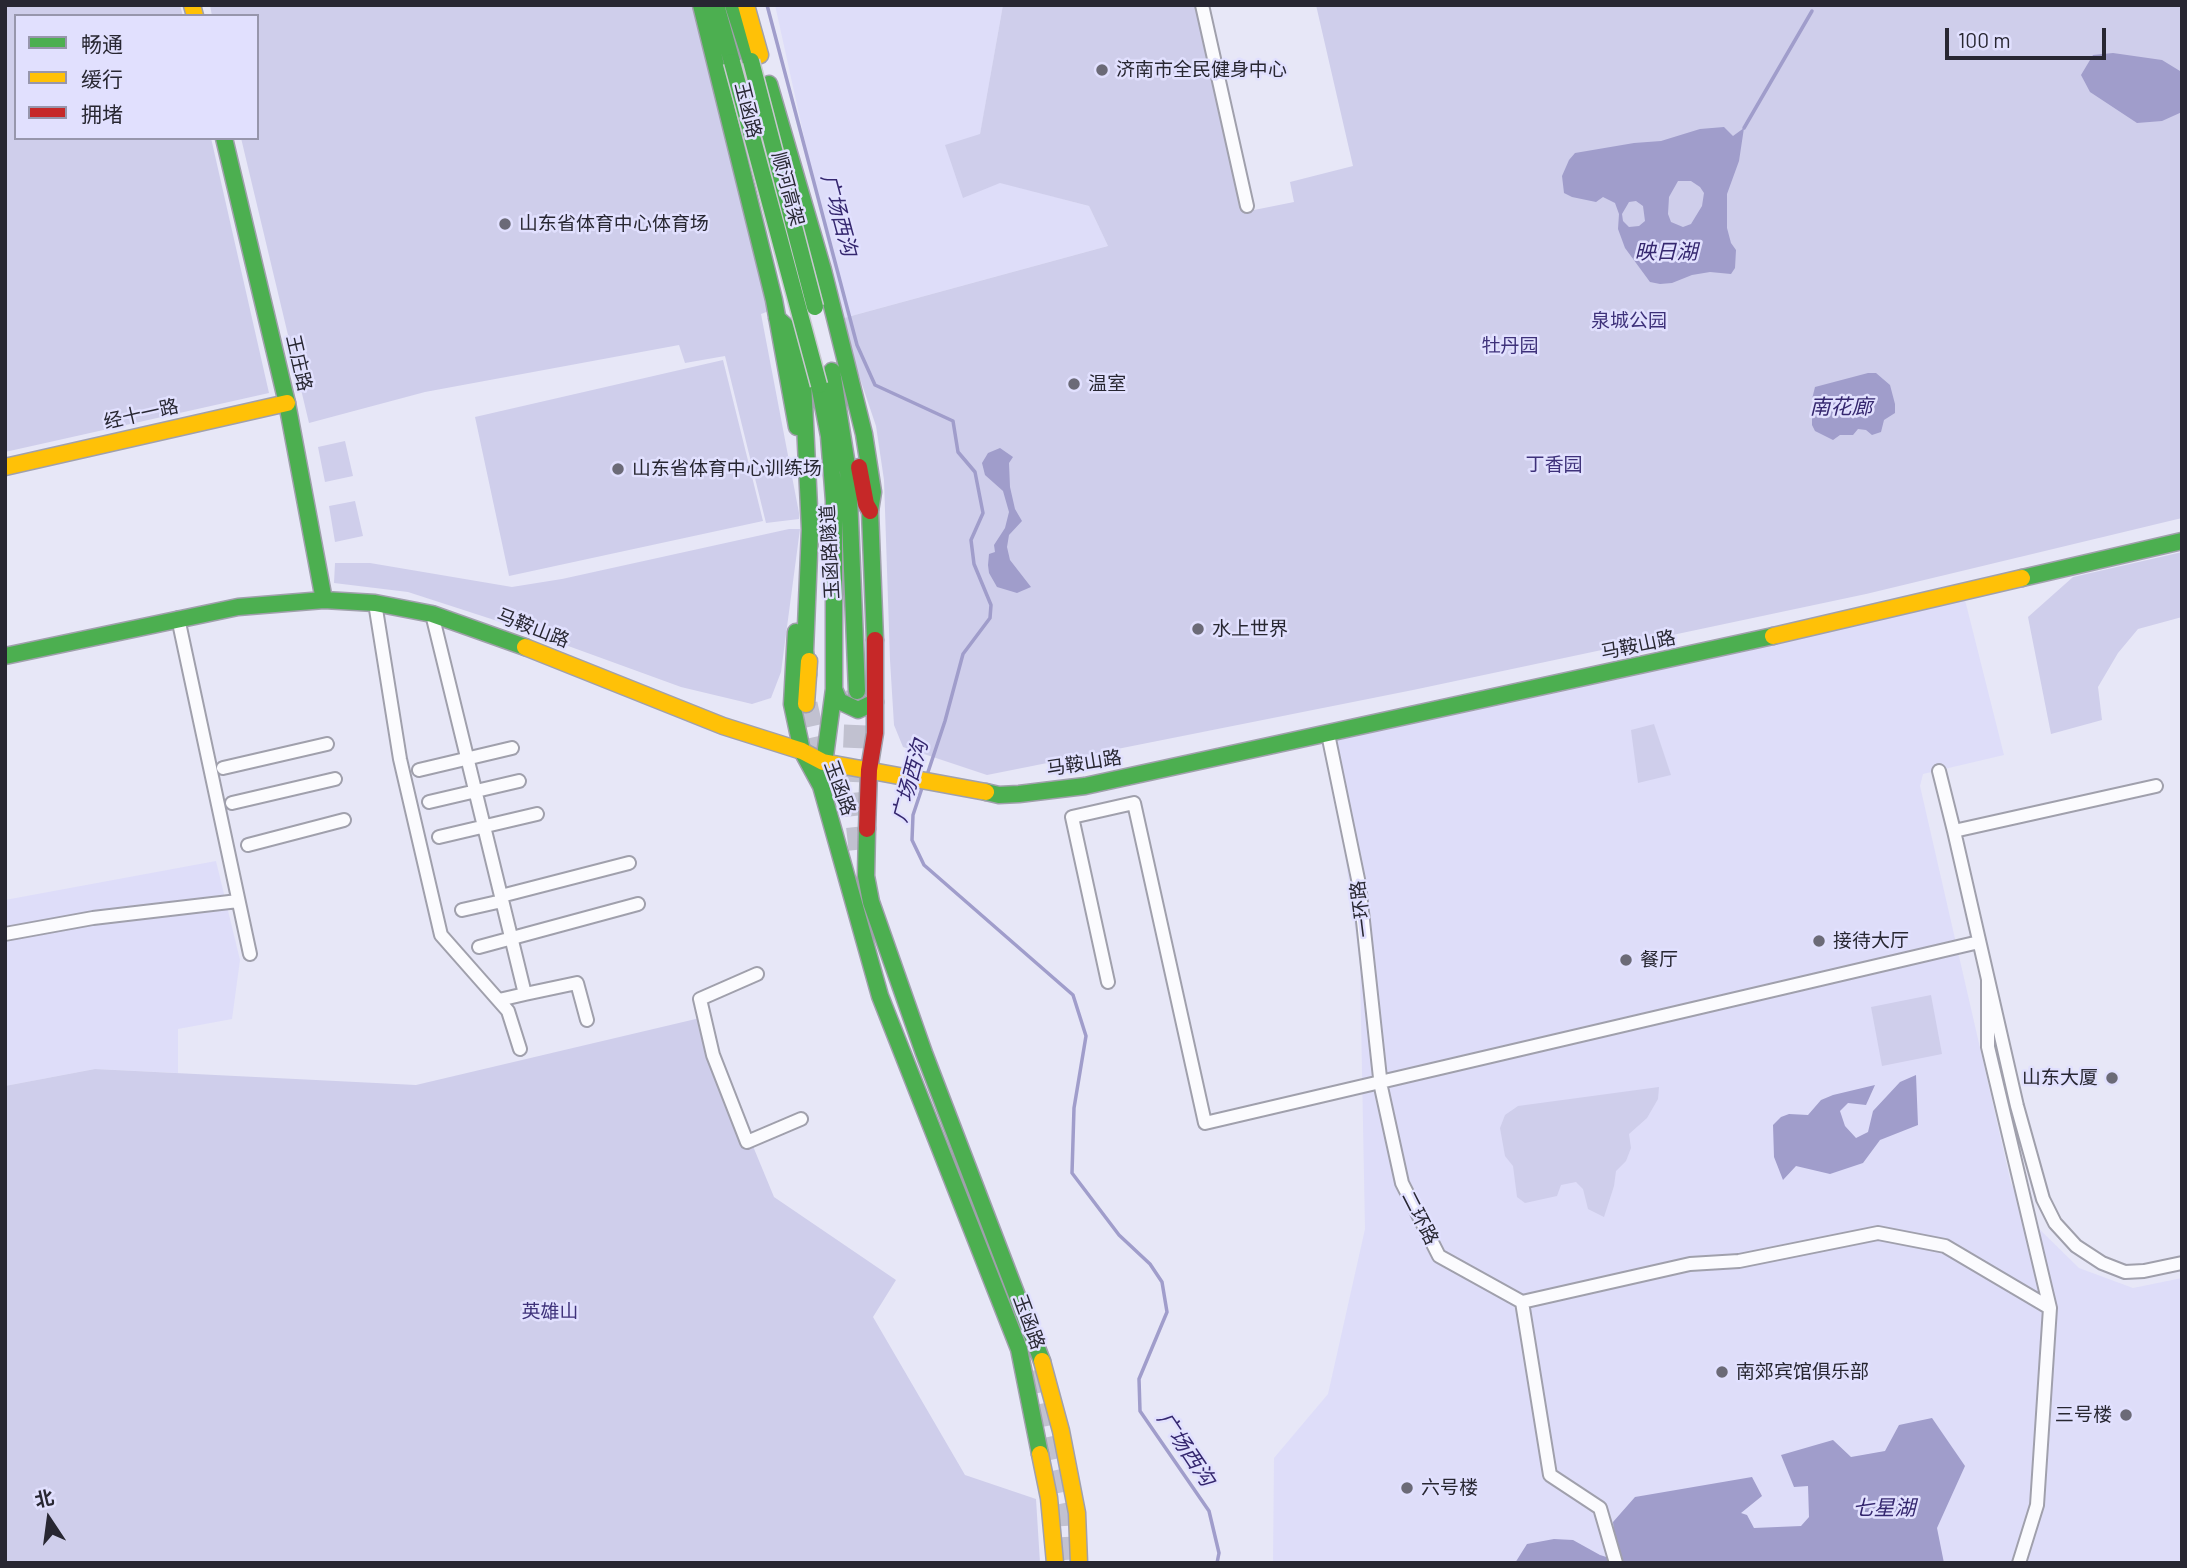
<!DOCTYPE html>
<html>
<head>
<meta charset="utf-8">
<style>
  body { margin:0 }
  #map { position:relative; width:2187px; height:1568px; overflow:hidden; background:#e7e7f7; font-family:Barlow,"Noto Sans SC",sans-serif }
  canvas { display:block }
  .frame { position:absolute; inset:0; border:7px solid #282732; pointer-events:none }
  .legend { position:absolute; left:14px; top:14px; width:245px; height:126px; box-sizing:border-box; background:#e1e0fe; border:2px solid #9796ac; margin:0; padding:9px 12px; list-style:none; font-size:21px; color:#282732 }
  .legend li { display:flex; align-items:center; gap:14px; height:35px }
  .legend b { width:35px; border:2px solid #9796ac }
  .north { position:absolute; left:14px; top:1484px; width:70px; height:70px; -webkit-text-stroke:5px #e1e0fe; paint-order:stroke; rotate:347deg; font-size:19px; font-weight:700; line-height:28px; text-align:center; color:#282732 }
  .north::after { content:''; display:block; margin:auto; width:24px; height:32px; background:#282732; clip-path:polygon(50% 0,100% 100%,50% 72%,0 100%) }
  .scale { position:absolute; left:1945px; top:28px; width:161px; height:32px; box-sizing:border-box; border:4px solid #282732; border-top:0; padding-left:9px; font-size:21px; line-height:24px; white-space:nowrap; color:#282732; -webkit-text-stroke:5px #e1e0fe; paint-order:stroke }
</style>
</head>
<body>
<div id="map">
<canvas width="2187" height="1568"></canvas>
<div class="frame"></div>
<ul class="legend">
<li><b style="height:9px;background:#4caf50"></b>畅通</li>
<li><b style="height:9px;background:#ffc107"></b>缓行</li>
<li><b style="height:9px;background:#c62828"></b>拥堵</li>
</ul>
<div class="north">北</div>
<div class="scale">100 m</div>
</div>
<script>
const g = document.querySelector('canvas').getContext('2d');
g.lineJoin = 'round';
function paint(path, color) {
  g.fillStyle = color;
  g.fill(path, 'evenodd');
}
function shape(rows) {
  const path = new Path2D();
  for (const r of rows) {
    path.moveTo(r[0], r[1]);
    for (let i = 2; i < r.length; i += 2) path.lineTo(r[i], r[i + 1]);
  }
  return path;
}
function trace(path, color, width, dash) {
  g.strokeStyle = color;
  g.lineWidth = width;
  g.lineCap = dash ? 'butt' : 'round';
  g.setLineDash(dash || []);
  g.stroke(path);
}
function write(font, color, halo, rows, align = 'center') {
  g.font = font + ' Barlow,"Noto Sans SC",sans-serif';
  g.lineWidth = 5;
  g.setLineDash([]);
  g.textBaseline = 'middle';
  g.strokeStyle = halo;
  g.fillStyle = color;
  for (const [text, x, y, turn = 0] of rows) {
    g.save();
    g.translate(x, y);
    g.rotate((+turn || 0) * Math.PI / 180);
    g.textAlign = isNaN(turn) ? turn : align;
    if (halo) g.strokeText(text, 0, 0);
    g.fillText(text, 0, 0);
    g.restore();
  }
}
paint(shape([
  [775,5,1003,5,980,135,963,198,999,182,1089,206,1108,246,844,318],
  [1963,592,2004,755,1923,774,1920,786,2011,1183,2027,1217,2079,1268,2133,1288,2182,1278,2182,1563,1273,1563,1274,1458,1328,1394,1365,1229,1360,966,1330,742],
  [216,861,240,960,232,1019,178,1029,178,1073,95,1069,5,1086,5,900]
]), '#deddf9');
paint(shape([
  [5,5,180,5,183,16,16,16,16,138,211,138,269,393,5,452],
  [210,5,693,5,769,311,761,314,799,513,799,519,766,523,725,356,685,363,679,345,425,392,309,423,241,138,257,138,257,16,212,16],
  [1003,5,1197,5,1244,212,1294,202,1290,182,1353,166,1316,5,2182,5,2182,518,1866,594,1413,690,987,775,903,747,894,725,890,660,884,480,876,426,848,343,844,318,1108,246,1089,206,1000,183,963,198,945,145,980,134],
  [723,360,763,521,509,576,475,417],
  [345,441,353,476,325,482,318,447],
  [355,501,363,536,335,542,329,506],
  [789,529,800,529,781,672,771,698,752,704,681,687,516,627,408,592,334,583,335,563,370,563,512,587,562,579],
  [2182,552,2182,617,2138,629,2118,653,2098,687,2102,720,2051,734,2028,617,2073,577],
  [1654,724,1671,775,1638,783,1631,730],
  [1931,995,1942,1054,1882,1066,1871,1007],
  [700,1018,774,1197,896,1280,873,1317,965,1475,1036,1499,1040,1563,5,1563,5,1086,95,1069,416,1085],
  [1659,1087,1658,1099,1647,1118,1629,1134,1631,1148,1626,1161,1616,1171,1614,1186,1604,1217,1588,1209,1583,1189,1576,1182,1561,1185,1557,1196,1525,1203,1517,1197,1513,1166,1505,1156,1500,1128,1505,1115,1518,1106]
]), '#cfceeb');
paint(shape([
  [2113,53,2162,60,2180,71,2182,112,2162,121,2137,123,2090,92,2081,75,2093,55],
  [1724,127,1733,136,1744,128,1739,161,1727,194,1727,228,1731,243,1736,250,1735,268,1731,274,1710,272,1692,275,1672,283,1660,284,1650,282,1625,248,1618,229,1619,214,1615,203,1603,197,1596,202,1572,197,1564,193,1562,176,1569,160,1575,153,1634,143,1661,141,1700,129],
  [1678,181,1691,181,1700,187,1704,193,1702,206,1691,224,1683,227,1671,222,1668,214,1669,197],
  [1636,201,1643,206,1645,221,1639,226,1629,227,1623,221,1622,214,1629,202],
  [1868,373,1876,373,1890,385,1895,404,1895,413,1884,420,1881,432,1872,435,1866,430,1858,429,1853,435,1840,435,1833,440,1815,431,1812,425,1812,399,1815,387],
  [1000,448,1013,457,1009,463,1010,487,1015,509,1022,521,1009,535,1007,547,1010,560,1031,587,1017,593,997,587,989,573,988,565,989,554,995,552,994,545,1005,528,1009,512,1003,491,985,475,982,463,988,453],
  [1916,1075,1918,1125,1880,1140,1863,1163,1830,1174,1796,1166,1783,1180,1774,1157,1773,1125,1781,1117,1789,1114,1808,1115,1821,1100,1833,1095,1875,1085,1866,1105,1848,1103,1840,1111,1845,1126,1856,1138,1868,1132,1873,1111,1900,1082],
  [1932,1418,1965,1466,1937,1528,1944,1563,1515,1563,1527,1544,1554,1539,1573,1540,1600,1555,1616,1560,1613,1522,1635,1497,1752,1477,1762,1496,1741,1513,1747,1515,1754,1528,1801,1526,1809,1517,1808,1486,1794,1487,1781,1455,1833,1440,1851,1457,1885,1451,1899,1425]
]), '#a09dcb');
trace(shape([
  [767,5,857,345,875,385,953,421,958,452,975,472,983,513,971,540,974,564,991,605,990,618,963,654,945,721,927,775],
  [1744,128,1812,11],
  [923,785,913,815,912,840,924,865,1073,995,1086,1036,1074,1108,1072,1173,1119,1235,1150,1264,1162,1282,1167,1312,1139,1379,1140,1411,1209,1511,1219,1553,1217,1563]
]), '#a09dcb', 3.5);
trace(shape([
  [857,691,853,785,861,858],
  [806,704,822,776],
  [1036,1370,1066,1513,1069,1563]
]), '#c1c1d0', 23, [23, 11]);
const street = shape([
  [1202,5,1247,206],
  [375,603,400,759,441,935,508,1011,520,1049],
  [432,614,525,994,499,1000],
  [178,618,250,954],
  [1328,734,1359,884,1381,1087,1402,1183,1439,1256,1522,1302],
  [223,768,327,744],
  [419,770,512,748],
  [1939,771,1954,831,2156,786],
  [429,802,519,781],
  [232,803,335,779],
  [1954,831,2017,1106,2043,1199,2055,1223,2076,1246,2102,1263,2125,1272,2144,1271,2182,1263],
  [439,837,537,814],
  [248,845,344,820],
  [501,896,629,863],
  [462,910,502,901],
  [5,934,93,918,238,901],
  [479,947,638,904],
  [757,974,700,999,713,1055,747,1142,801,1119],
  [1988,980,1988,1047,2050,1308,2037,1505,2019,1563],
  [1108,982,1072,817,1134,803,1205,1123,1979,942],
  [525,994,577,983,587,1020],
  [1616,1563,1600,1508,1550,1475,1522,1302,1690,1264,1739,1261,1878,1233,1945,1246,2050,1308]
]);
const fast = shape([
  [701,5,774,300,797,427],
  [716,5,732,62],
  [733,5,751,61],
  [769,84,823,270,864,434,873,492,870,511,875,640],
  [224,138,287,403,324,600],
  [777,318,788,328,797,351,803,381,810,529,805,651,808,675],
  [832,371,848,472,857,691],
  [819,385,829,436,834,501,834,689,821,786],
  [2022,578,2182,541],
  [796,632,792,704,802,751,821,786,880,996,1019,1349,1040,1454],
  [5,656,238,607,324,600,375,603,432,614,525,647],
  [834,689,839,701,858,710,875,702],
  [986,792,999,795,1019,794,1085,786,1773,636],
  [867,829,866,876,871,902,924,1053,1042,1361]
]);
const slow = shape([
  [192,5,195,16],
  [746,5,760,55],
  [5,467,287,403],
  [1773,636,2022,578],
  [525,647,723,726,802,751,823,762,986,792],
  [806,704,809,661],
  [1042,1361,1061,1431,1077,1513,1079,1563],
  [1040,1454,1049,1498,1055,1563]
]);
const jam = shape([
  [859,467,866,504,870,511],
  [867,829,869,770,875,733,875,640]
]);
trace(street, '#a0a0ac', 16);
trace(fast, '#a0a0ac', 19);
trace(slow, '#a0a0ac', 19);
trace(jam, '#a0a0ac', 19);
trace(street, '#fbfbfe', 12);
trace(fast, '#4caf50', 16);
trace(slow, '#ffc107', 16);
trace(jam, '#c62828', 16);
const fastBridge = shape([
  [751,61,815,307],
  [732,62,819,385]
]);
trace(fastBridge, '#c7c7cf', 19, []);
trace(fastBridge, '#4caf50', 16);
for (const [x, y, r, color] of [
  [1102,70,7,"#6b6a77"],
  [505,224,7,"#6b6a77"],
  [1074,384,7,"#6b6a77"],
  [618,469,7,"#6b6a77"],
  [1198,629,7,"#6b6a77"],
  [1819,941,7,"#6b6a77"],
  [1626,960,7,"#6b6a77"],
  [2112,1078,7,"#6b6a77"],
  [1722,1372,7,"#6b6a77"],
  [2126,1415,7,"#6b6a77"],
  [1407,1488,7,"#6b6a77"]
]) {
  const dot = new Path2D();
  dot.arc(x, y, r, 0, 2 * Math.PI);
  g.fillStyle = color;
  g.fill(dot);
  trace(dot, '#e1e0fe', 2.5);
}
write('19px', '#282732', '#e1e0fe', [
  ["济南市全民健身中心",1116,70],
  ["山东省体育中心体育场",519,224],
  ["温室",1088,384],
  ["山东省体育中心训练场",632,469],
  ["水上世界",1212,629],
  ["接待大厅",1833,941],
  ["餐厅",1640,960],
  ["山东大厦",2098,1078,"right"],
  ["南郊宾馆俱乐部",1736,1372],
  ["三号楼",2112,1415,"right"],
  ["六号楼",1421,1488]
], 'left');
write('19px', '#282732', '#e1e0fe', [
  ["玉函路",748,110,76],
  ["顺河高架",788,189,75],
  ["王庄路",299,363,77],
  ["经十一路",141,414,-13],
  ["玉函路隧道",830,552,-93],
  ["马鞍山路",533,628,21],
  ["马鞍山路",1638,645,-12],
  ["马鞍山路",1084,763,-9],
  ["玉函路",840,788,70],
  ["一环路",1361,909,-97],
  ["二环路",1420,1218,63],
  ["玉函路",1029,1322,70]
]);
write('19px', '#3e317a', '#e1e0fe', [
  ["泉城公园",1629,321],
  ["牡丹园",1510,346],
  ["丁香园",1554,465],
  ["英雄山",550,1312]
]);
write('italic 21px', '#35276f', '#e1e0fe', [
  ["广场西沟",839,215,75],
  ["映日湖",1666,252],
  ["南花廊",1841,407],
  ["广场西沟",910,781,-75],
  ["广场西沟",1186,1449,56],
  ["七星湖",1884,1508]
]);
</script>
</body>
</html>
